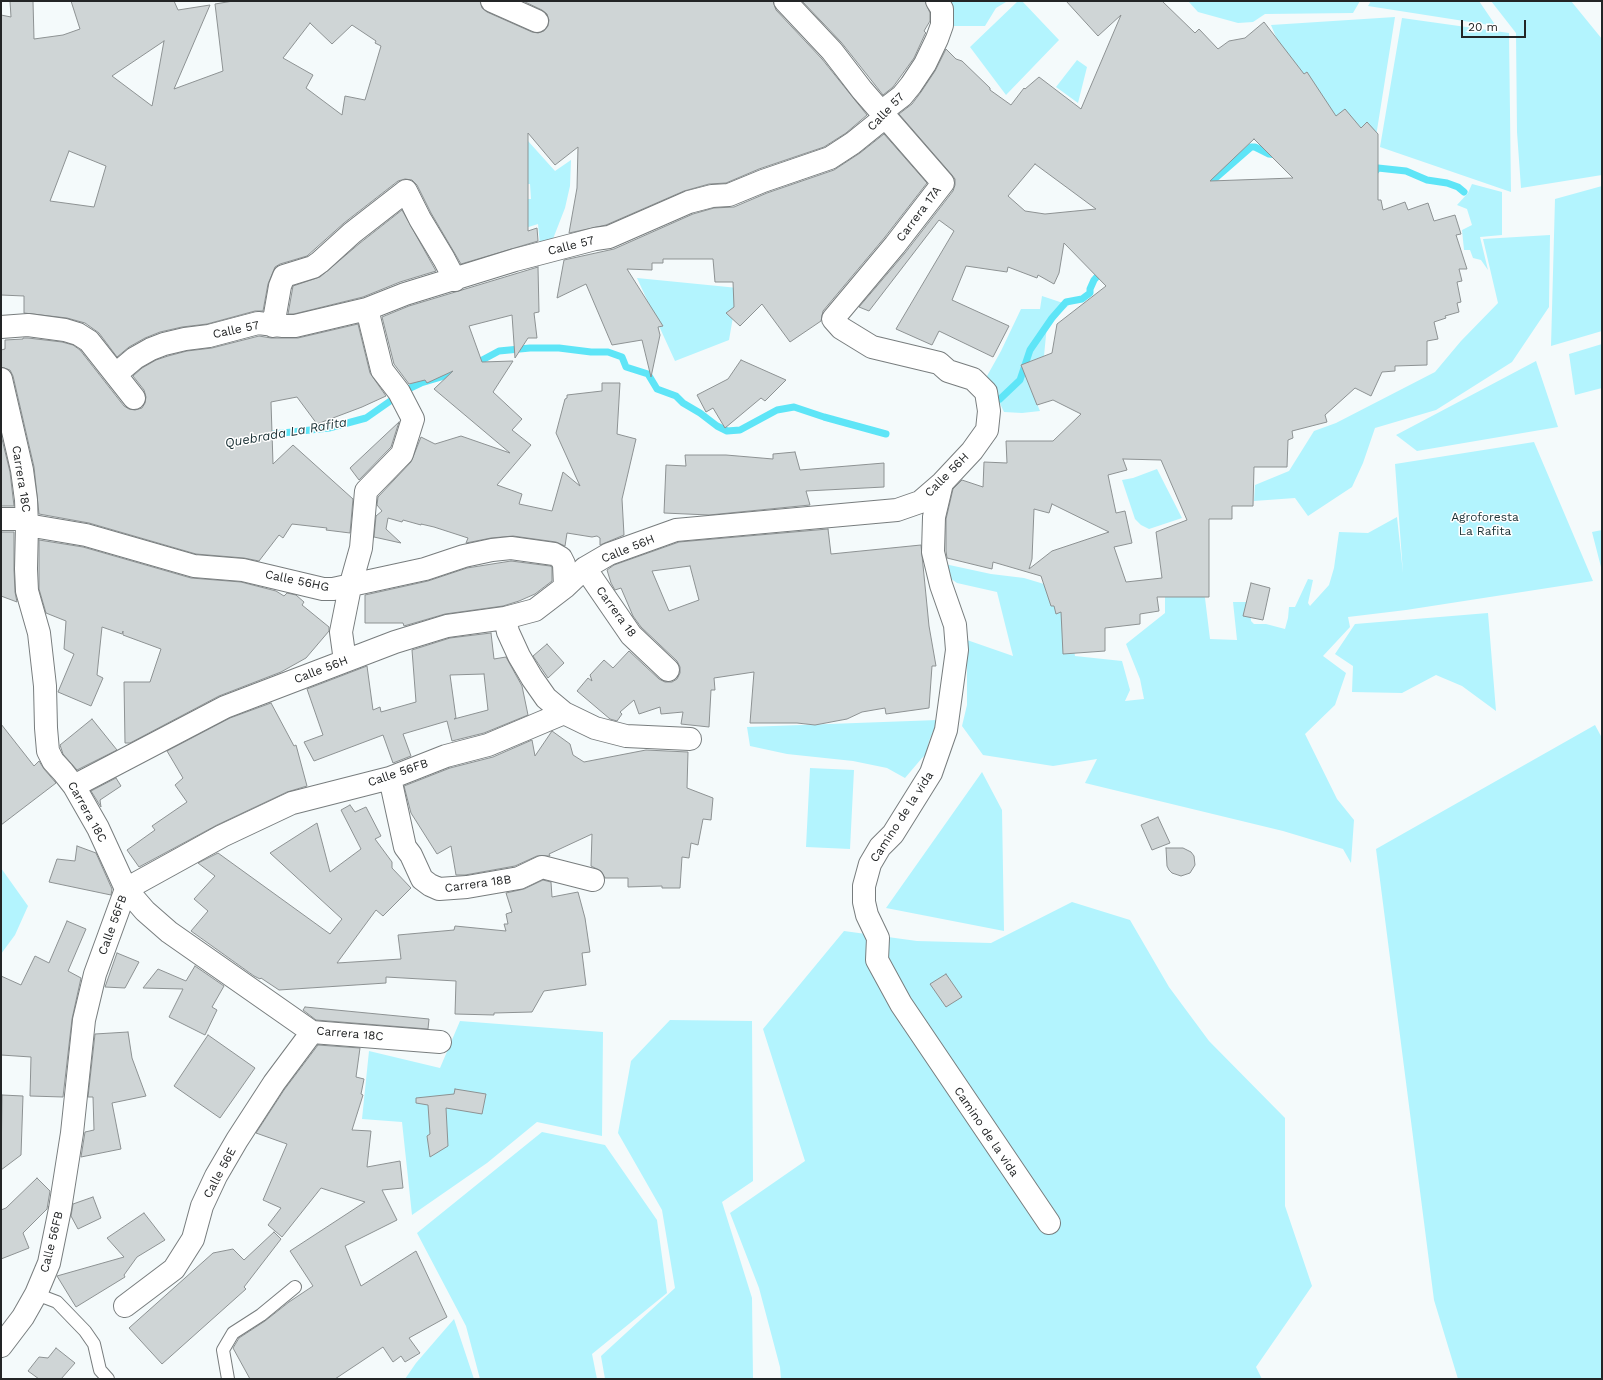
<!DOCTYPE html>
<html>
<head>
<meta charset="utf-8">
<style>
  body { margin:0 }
  #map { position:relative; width:1603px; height:1380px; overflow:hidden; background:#f4fafb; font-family:"Work Sans",sans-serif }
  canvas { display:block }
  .frame { position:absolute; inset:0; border:2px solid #232526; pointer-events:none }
  .scale { position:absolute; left:1461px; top:20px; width:65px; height:18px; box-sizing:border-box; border:2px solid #232526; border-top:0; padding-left:5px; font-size:12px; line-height:14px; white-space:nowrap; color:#232526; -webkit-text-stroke:3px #fff; paint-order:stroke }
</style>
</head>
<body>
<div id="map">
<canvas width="1603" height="1380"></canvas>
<div class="frame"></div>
<div class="scale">20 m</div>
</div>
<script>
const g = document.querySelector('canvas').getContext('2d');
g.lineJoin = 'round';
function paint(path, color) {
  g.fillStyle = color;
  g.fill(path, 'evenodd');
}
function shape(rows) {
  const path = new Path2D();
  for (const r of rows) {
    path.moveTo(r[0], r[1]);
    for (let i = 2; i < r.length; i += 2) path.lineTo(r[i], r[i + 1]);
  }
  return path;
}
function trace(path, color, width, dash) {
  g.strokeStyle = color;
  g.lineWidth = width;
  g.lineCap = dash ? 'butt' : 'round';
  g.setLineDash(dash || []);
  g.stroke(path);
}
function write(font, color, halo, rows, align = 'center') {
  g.font = font + ' "Work Sans",sans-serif';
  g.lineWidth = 3;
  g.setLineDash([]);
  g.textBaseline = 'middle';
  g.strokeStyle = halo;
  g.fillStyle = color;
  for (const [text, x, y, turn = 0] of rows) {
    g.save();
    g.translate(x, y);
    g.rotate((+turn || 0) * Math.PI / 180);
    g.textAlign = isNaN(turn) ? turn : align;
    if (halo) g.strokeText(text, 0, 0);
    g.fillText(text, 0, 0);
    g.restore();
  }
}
paint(shape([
  [939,1,1006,1,1006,2,996,8,985,26,945,26],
  [1018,1,1022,1,1059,40,1006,95,970,47],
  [1188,1,1360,1,1353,13,1265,14,1253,22,1238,23,1198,12],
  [1371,1,1479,1,1496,26,1368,6],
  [1491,1,1571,1,1602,39,1602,175,1521,188,1517,132,1516,33],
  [1395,17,1374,149,1293,79,1271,25],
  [1402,18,1509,33,1511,192,1380,147],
  [1077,60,1087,67,1078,103,1056,87],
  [528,141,555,171,571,160,570,186,565,208,551,244,540,245,538,224,519,230,519,199,531,199,530,184,517,184,516,151],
  [1472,184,1502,192,1502,235,1480,237,1488,270,1481,260,1473,258,1470,250,1464,250,1462,230,1472,225,1467,209,1457,205,1468,193],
  [1602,186,1602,331,1551,346,1555,199],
  [1550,235,1549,307,1512,362,1436,410,1375,428,1363,463,1352,487,1308,516,1295,498,1254,501,1255,485,1289,471,1314,431,1336,423,1435,372,1461,341,1498,303,1483,239],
  [637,278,738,288,729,340,675,361],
  [1042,296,1069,305,1047,325,1044,356,1021,365,1040,411,1022,413,1004,412,987,376,1001,351,1021,309,1040,309],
  [1602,344,1602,388,1575,395,1569,354],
  [1536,361,1558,427,1417,451,1396,435],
  [1534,442,1593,581,1406,610,1348,617,1350,627,1323,656,1346,673,1335,705,1305,734,1337,799,1354,820,1351,863,1343,849,1283,831,1085,783,1097,759,1053,766,983,755,962,726,967,705,967,640,1013,656,997,592,957,583,947,576,940,563,991,574,1024,578,1054,587,1071,631,1075,656,1122,661,1130,690,1125,701,1144,699,1140,679,1126,644,1165,613,1165,596,1197,580,1205,598,1210,639,1237,640,1233,602,1250,602,1251,621,1254,624,1266,624,1285,629,1288,618,1289,607,1295,607,1308,579,1313,580,1308,603,1310,606,1329,585,1334,568,1339,532,1368,533,1397,517,1403,573,1395,464],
  [1157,469,1182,518,1149,529,1141,525,1135,519,1122,480,1133,478],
  [1602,530,1602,571,1592,532],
  [1488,613,1496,711,1462,686,1436,675,1402,693,1352,692,1353,666,1335,654,1355,624],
  [938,720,929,741,927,754,922,758,905,778,887,768,853,761,787,754,750,746,747,727],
  [1595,725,1602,738,1602,1379,1458,1379,1434,1300,1376,849],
  [810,768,854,770,850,849,806,847],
  [982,772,1002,810,1004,931,886,908],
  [1,868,28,906,15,935,1,954],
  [1072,902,1130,920,1169,987,1209,1041,1285,1118,1285,1206,1312,1286,1256,1367,1262,1379,781,1379,780,1367,759,1288,730,1213,805,1161,763,1029,844,931,917,941,991,943],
  [670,1020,752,1021,753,1181,722,1202,752,1298,753,1379,605,1379,601,1356,675,1288,662,1210,618,1133,631,1061],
  [460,1021,603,1032,602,1136,537,1122,487,1163,412,1215,402,1122,362,1119,369,1051,440,1068],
  [542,1132,605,1145,657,1220,667,1293,592,1354,597,1379,480,1379,466,1326,417,1233],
  [454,1319,474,1379,405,1379,416,1363]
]), '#b3f4fe');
trace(shape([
  [1371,173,1374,173,1378,168,1406,171,1427,180,1447,183,1458,187,1464,192],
  [1205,185,1212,181,1251,147,1255,147,1269,154,1277,155],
  [473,365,499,351,530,348,559,348,591,352,608,352,622,357,626,367,648,374,657,389,676,396,683,403,700,413,717,426,727,431,740,430,777,410,794,407,824,417,886,434],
  [1000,399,1020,380,1030,350,1052,318,1066,302,1082,299,1090,293,1090,289,1094,280,1103,270],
  [264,435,329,428,366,418,406,390,421,383,458,372]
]), '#5ee5f7', 7);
const building = shape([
  [10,1,33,1,34,39,63,35,80,29,71,1,174,1,178,10,210,5,174,89,223,71,215,4,233,1,480,1,482,8,487,12,532,32,538,33,544,31,548,26,549,20,547,14,542,10,523,1,773,1,776,10,822,59,867,115,846,133,824,147,759,169,726,183,709,184,684,191,606,225,569,233,577,188,578,147,555,165,528,133,528,231,537,228,538,241,461,264,431,213,417,185,412,180,405,179,398,181,344,223,307,256,280,264,275,267,268,284,263,311,255,311,207,324,182,327,160,332,145,338,129,347,117,357,99,333,85,323,67,318,24,313,24,296,1,295,1,15,11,17,10,1],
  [310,23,332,44,352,25,376,41,375,43,381,46,365,100,345,96,342,115,306,88,313,75,283,58,310,23],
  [164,41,154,96,152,106,112,76,164,41],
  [69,151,106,166,94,207,50,201,69,151],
  [802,1,925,1,930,13,930,21,924,31,926,33,925,34,914,58,893,87,883,95,841,42,802,1],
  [1066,1,1162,1,1195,33,1199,29,1218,49,1229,41,1245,38,1264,22,1304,74,1307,72,1336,116,1345,109,1361,128,1367,122,1378,134,1378,200,1381,200,1383,210,1405,202,1408,210,1428,203,1434,221,1455,215,1461,234,1456,235,1467,269,1459,269,1462,281,1457,282,1461,302,1457,303,1459,312,1445,316,1446,318,1434,322,1438,339,1427,341,1427,365,1395,366,1395,371,1382,372,1371,396,1355,388,1325,415,1327,422,1292,431,1293,438,1288,440,1287,467,1254,467,1253,506,1232,506,1232,519,1209,519,1209,597,1157,597,1159,611,1140,614,1140,624,1105,628,1105,651,1063,654,1061,612,1056,614,1054,606,1051,606,1041,576,993,562,992,569,947,558,946,551,946,519,953,489,962,480,983,487,984,462,1007,463,1006,441,1053,441,1081,414,1053,400,1037,405,1021,365,1052,353,1057,324,1106,286,1064,243,1059,273,1054,284,1038,275,1037,278,1008,267,1007,272,966,266,952,300,1009,326,993,357,939,331,932,345,896,329,954,231,939,220,869,311,859,307,905,253,953,191,955,185,955,179,952,175,899,114,912,104,921,92,935,71,946,49,956,59,962,61,990,88,990,90,1011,105,1024,88,1025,89,1039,77,1081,109,1121,15,1098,36,1066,1],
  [1254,139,1293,178,1210,181,1254,139],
  [1035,164,1096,209,1045,214,1025,211,1008,196,1035,164],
  [1123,459,1161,460,1187,520,1156,532,1162,578,1126,582,1114,547,1132,543,1125,511,1116,513,1108,475,1127,470,1123,459],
  [1052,504,1109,532,1052,551,1029,569,1032,559,1034,509,1049,513,1052,504],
  [884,134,927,183,885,237,823,311,821,321,790,342,762,304,740,326,726,313,734,307,733,282,715,282,713,259,663,259,663,263,652,263,652,270,627,269,663,326,658,327,660,335,651,377,642,340,612,345,586,284,557,298,564,260,614,249,693,214,714,208,734,207,767,193,834,170,860,153,884,134],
  [402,210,436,271,400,282,363,297,294,314,288,314,293,286,320,277,360,243,402,210],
  [538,267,539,312,534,313,537,338,528,338,515,358,512,315,469,326,482,362,513,361,493,392,522,419,512,430,531,445,497,485,522,494,519,504,552,511,563,472,580,486,556,433,565,399,567,398,567,395,602,391,602,383,620,383,617,434,636,439,622,499,624,535,600,545,600,538,597,536,592,537,567,533,565,546,556,542,513,536,491,538,466,543,468,538,434,527,421,524,421,525,403,520,402,522,388,518,386,529,401,543,374,537,376,516,382,511,377,505,378,497,411,462,421,437,435,444,461,436,510,453,434,389,453,371,427,383,425,380,409,384,394,364,382,317,409,306,538,267],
  [358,324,370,373,386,396,362,407,317,424,297,397,271,402,273,464,293,445,353,499,350,533,326,530,327,528,292,524,283,538,279,535,259,561,244,558,196,554,89,523,39,514,34,467,13,376,10,370,1,367,1,350,5,349,5,340,23,339,23,338,28,338,62,342,73,345,80,350,124,406,129,409,135,410,142,408,145,403,146,397,144,390,133,376,142,368,156,360,168,356,187,351,212,348,259,336,271,338,298,338,358,324],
  [741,360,786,380,765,401,761,398,725,428,713,408,706,412,697,395,728,379,741,360],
  [399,422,391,447,359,480,350,468,399,422],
  [1,435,10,472,14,506,1,506,1,435],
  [795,452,800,470,884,463,884,487,806,491,810,505,709,515,664,513,666,465,686,466,685,455,726,455,773,459,773,454,795,452],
  [828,529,831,554,921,545,929,626,936,666,932,666,929,708,886,714,885,708,862,712,847,719,815,725,797,723,750,723,754,672,714,678,715,690,711,690,709,727,681,724,683,712,661,714,660,707,639,714,634,700,620,712,622,714,617,721,610,719,577,691,588,678,592,681,590,675,604,660,613,668,629,651,659,679,665,682,672,682,677,679,680,673,680,667,677,661,641,627,633,616,621,588,615,590,611,583,607,570,614,565,679,542,828,529],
  [690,566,699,600,669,611,652,571,690,566],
  [1,532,14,532,14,570,15,592,17,602,1,596,1,532],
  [39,540,83,547,191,578,241,582,276,591,284,596,287,593,296,595,304,602,302,605,329,627,329,631,306,658,281,672,219,696,130,743,125,743,124,682,150,682,161,649,123,635,123,631,122,634,102,627,97,675,103,678,91,706,58,692,74,654,64,649,66,621,46,613,39,589,39,540],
  [511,561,550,566,552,567,552,581,535,594,519,601,503,606,445,614,404,626,403,623,365,623,365,595,428,581,467,568,511,561],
  [1251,583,1270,588,1263,620,1243,616,1251,583],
  [491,633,494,659,506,657,522,686,528,715,484,733,452,741,447,721,403,734,411,756,393,763,383,735,314,761,304,742,323,735,307,689,367,666,373,710,380,707,381,712,416,702,412,650,450,638,491,633],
  [484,674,488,710,454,719,456,718,450,675,484,674],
  [547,644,564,663,548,678,533,656,547,644],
  [271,703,294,746,296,745,307,786,287,792,217,825,139,867,127,850,155,830,152,826,187,802,175,785,183,778,167,751,230,718,271,703],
  [92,719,117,750,77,770,63,754,60,745,92,719],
  [1,724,34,766,39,761,44,769,56,783,1,825,1,724],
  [552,731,570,744,573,755,584,762,646,750,688,752,687,788,713,798,711,820,703,819,698,845,691,843,689,858,682,857,680,888,662,888,662,886,628,887,628,878,605,878,601,871,591,866,592,834,549,854,550,856,537,856,515,866,465,875,456,875,451,846,437,854,411,813,404,786,450,768,493,757,532,740,535,756,552,731],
  [116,778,121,786,100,800,101,807,91,791,116,778],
  [350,805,355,812,366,807,381,836,375,839,392,862,392,868,411,888,383,916,376,910,337,963,401,959,398,935,454,930,455,926,506,931,504,924,508,924,506,914,512,912,506,893,524,889,543,880,551,882,552,897,578,892,585,918,590,952,582,953,586,985,544,991,532,1012,494,1013,494,1015,455,1014,456,981,386,977,386,983,279,990,261,978,260,979,254,976,191,931,208,911,194,899,215,876,198,863,218,853,330,934,342,919,270,853,317,823,330,872,361,849,341,810,350,805],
  [1158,817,1170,843,1152,850,1141,825,1158,817],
  [77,846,96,853,112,889,111,895,49,882,57,859,75,861,77,846],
  [1166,848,1183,848,1191,852,1194,856,1195,865,1190,873,1181,876,1172,873,1169,870,1167,866,1166,848],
  [67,921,86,929,68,971,81,978,72,1019,63,1097,30,1096,31,1057,1,1055,1,976,21,985,35,956,49,963,67,921],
  [117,953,139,962,125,988,105,987,117,953],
  [195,966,224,986,212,1007,217,1010,205,1035,169,1017,183,989,143,988,158,969,186,981,195,966],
  [946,974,962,997,946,1007,930,984,946,974],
  [305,1007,429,1019,428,1029,316,1020,303,1010,305,1007],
  [128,1032,132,1058,146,1096,112,1103,121,1149,81,1157,85,1132,94,1130,93,1097,88,1097,95,1034,128,1032],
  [208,1035,255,1068,220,1118,174,1086,208,1035],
  [318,1045,360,1048,356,1077,364,1079,361,1094,363,1095,352,1130,371,1131,367,1167,400,1161,403,1188,382,1190,397,1220,345,1246,361,1286,416,1251,447,1317,409,1338,420,1353,405,1362,401,1356,393,1362,383,1347,335,1379,250,1379,233,1348,239,1338,265,1321,289,1302,313,1286,290,1251,365,1202,321,1188,282,1237,268,1225,281,1208,263,1200,287,1144,256,1133,284,1090,318,1045],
  [455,1089,486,1094,482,1114,446,1108,448,1146,430,1157,427,1136,430,1134,428,1105,416,1103,416,1098,454,1094,455,1089],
  [2,1095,23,1096,21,1155,1,1170,2,1095],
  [37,1178,50,1191,47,1209,23,1233,29,1248,1,1259,1,1210,6,1208,37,1178],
  [93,1197,101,1218,78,1229,71,1216,73,1204,93,1197],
  [144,1213,165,1240,137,1257,124,1275,125,1277,76,1307,57,1276,124,1257,107,1238,144,1213],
  [274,1232,281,1239,244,1287,246,1289,162,1364,129,1328,213,1253,233,1249,244,1260,274,1232],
  [56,1348,75,1363,61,1379,39,1379,28,1371,39,1357,48,1358,56,1348]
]);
paint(building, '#cfd5d6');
trace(building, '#8d9293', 1);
const lane = shape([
  [36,1294,57,1302,85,1331,94,1344,100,1370,108,1379],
  [228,1379,223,1350,233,1333,261,1315,295,1287]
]);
const street = shape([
  [492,1,537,21],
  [273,326,280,286,284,276,313,267,320,262,352,233,406,191,420,219,444,259,455,280],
  [1,327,28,325,65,330,78,334,89,341,134,398],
  [116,374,135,358,151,349,164,344,185,339,209,336,258,323,283,326,295,326,367,309,405,294,515,260,595,239,609,237,689,202,712,196,729,195,763,181,830,158,853,143,879,122,889,106,902,96,911,85,925,64,937,39,942,25,942,9,937,1],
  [1,379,22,470,26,500,27,525,26,569,27,591,39,633,45,686,46,728,48,751,53,761,63,772,74,786,98,828,126,889,145,911,169,932,312,1032,440,1042],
  [942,483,934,517,933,552,941,585,955,625,957,650,946,730,931,773,893,834,880,847,870,864,864,886,864,902,867,915,878,938,877,960,901,1004,1049,1223],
  [1,519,27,519],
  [27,525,86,535,194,566,243,570,323,589,333,589,425,569,464,556,492,550,511,548,554,554,561,558,564,564,565,587],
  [585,568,631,635,668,670],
  [505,618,508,632,519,656,532,678,546,698,564,713,595,728,626,736,690,739],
  [345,661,341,632,350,587,361,548,366,491,402,454,413,419,399,392,382,370,367,309],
  [390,778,405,847,411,855,422,879,430,885,439,889,467,887,519,878,542,867,593,880],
  [74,786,225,707,395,642,447,626,505,618,535,610,565,587,585,568,609,554,676,530,897,510,920,502,942,483,972,451,987,430,989,411,986,392,973,379,948,371,939,363,872,347,841,328,833,319,895,245,943,183,862,90,832,51,785,1],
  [125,1306,174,1269,193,1239,202,1206,216,1176,237,1140,274,1083,312,1032],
  [1,1346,23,1317,36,1294,49,1263,60,1209,72,1133,84,1020,95,974,126,889,222,836,292,803,390,778,446,756,488,745,564,713]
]);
trace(lane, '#787d7e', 14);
trace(street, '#787d7e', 24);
trace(lane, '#fff', 12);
trace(street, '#fff', 22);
write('12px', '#232526', '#fff', [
  ["Calle 57",886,112,-46],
  ["Carrera 17A",919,214,-53],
  ["Calle 57",571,246,-14],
  ["Calle 57",236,330,-12],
  ["Calle 56H",947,475,-45],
  ["Carrera 18C",21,479,81],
  ["Calle 56H",628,549,-22],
  ["Calle 56HG",297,581,12],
  ["Carrera 18",616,612,54],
  ["Calle 56H",321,670,-21],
  ["Calle 56FB",398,773,-19],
  ["Carrera 18C",87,812,61],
  ["Camino de la vida",902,817,-57],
  ["Carrera 18B",478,884,-8],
  ["Calle 56FB",113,925,-70],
  ["Carrera 18C",350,1034,5],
  ["Camino de la vida",986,1132,56],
  ["Calle 56E",220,1173,-62],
  ["Calle 56FB",52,1242,-76]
]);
write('12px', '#1a3135', '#fff', [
  ["Agroforesta",1485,517],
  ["La Rafita",1485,531]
]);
write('italic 13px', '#193034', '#fff', [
  ["Quebrada La Rafita",286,433,-10]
]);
</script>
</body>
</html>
